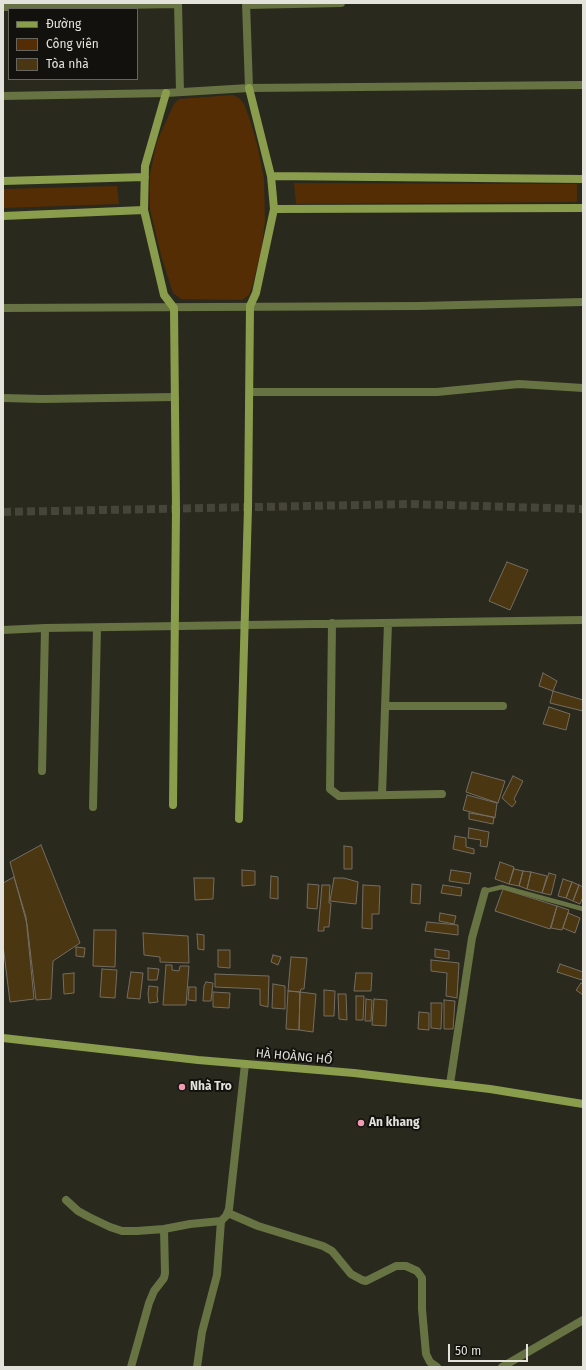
<!DOCTYPE html>
<html>
<head>
<meta charset="utf-8">
<style>
  body { margin:0 }
  #map { position:relative; width:586px; height:1370px; overflow:hidden; background:#2a291e; font-family:"Fira Sans",sans-serif }
  canvas { display:block }
  .frame { position:absolute; inset:0; border:4px solid #e3e2db; pointer-events:none }
  .legend { position:absolute; left:8px; top:8px; width:130px; height:72px; box-sizing:border-box; background:#12110d; border:1px solid #66655f; margin:0; padding:5px 7px; list-style:none; font-size:12px; color:#e3e2db }
  .legend li { display:flex; align-items:center; gap:8px; height:20px }
  .legend b { width:20px; border:1px solid #66655f }
  .scale { position:absolute; left:448px; top:1344px; width:80px; height:18px; box-sizing:border-box; border:2px solid #e3e2db; border-top:0; padding-left:5px; font-size:12px; line-height:14px; white-space:nowrap; color:#e3e2db; -webkit-text-stroke:3px #12110d; paint-order:stroke }
</style>
</head>
<body>
<div id="map">
<canvas width="586" height="1370"></canvas>
<div class="frame"></div>
<ul class="legend">
<li><b style="height:5px;background:#8a9d4d"></b>Đường</li>
<li><b style="height:11px;background:#542d05"></b>Công viên</li>
<li><b style="height:11px;background:#4a3611"></b>Tòa nhà</li>
</ul>
<div class="scale">50 m</div>
</div>
<script>
const g = document.querySelector('canvas').getContext('2d');
g.lineJoin = 'round';
function paint(path, color) {
  g.fillStyle = color;
  g.fill(path, 'evenodd');
}
function shape(rows) {
  const path = new Path2D();
  for (const r of rows) {
    path.moveTo(r[0], r[1]);
    for (let i = 2; i < r.length; i += 2) path.lineTo(r[i], r[i + 1]);
  }
  return path;
}
function trace(path, color, width, dash) {
  g.strokeStyle = color;
  g.lineWidth = width;
  g.lineCap = dash ? 'butt' : 'round';
  g.setLineDash(dash || []);
  g.stroke(path);
}
function write(font, color, halo, rows, align = 'center') {
  g.font = font + ' "Fira Sans",sans-serif';
  g.lineWidth = 4;
  g.setLineDash([]);
  g.textBaseline = 'middle';
  g.strokeStyle = halo;
  g.fillStyle = color;
  for (const [text, x, y, turn = 0] of rows) {
    g.save();
    g.translate(x, y);
    g.rotate((+turn || 0) * Math.PI / 180);
    g.textAlign = isNaN(turn) ? turn : align;
    if (halo) g.strokeText(text, 0, 0);
    g.fillText(text, 0, 0);
    g.restore();
  }
}
paint(shape([
  [233,95,239,98,244,104,250,120,257,144,264,179,265,221,261,252,252,287,249,295,242,300,181,299,173,293,161,255,150,209,150,174,157,141,174,104,179,99],
  [294,183,577,184,577,202,296,204],
  [117,186,119,204,3,208,3,189]
]), '#542d05');
const building = shape([
  [507,562,528,570,510,610,489,601,507,562],
  [543,673,557,681,553,691,539,686,543,673],
  [553,691,583,700,583,711,550,703,553,691],
  [549,707,570,714,566,730,543,724,549,707],
  [472,772,505,781,498,803,466,792,472,772],
  [513,776,523,781,514,799,516,802,512,807,502,798,513,776],
  [467,795,497,803,495,818,463,810,467,795],
  [469,813,494,817,493,824,469,819,469,813],
  [469,828,489,832,487,847,480,846,481,840,468,838,469,828],
  [455,836,466,838,466,847,474,849,474,854,453,849,455,836],
  [41,845,80,943,53,961,51,999,36,1000,27,924,10,862,41,845],
  [344,846,352,847,352,869,344,869,344,846],
  [500,862,514,867,509,884,495,879,500,862],
  [514,869,523,871,519,886,509,884,514,869],
  [242,870,255,871,255,885,242,886,242,870],
  [451,870,471,873,469,884,449,881,451,870],
  [523,871,531,872,527,889,519,886,523,871],
  [531,872,547,876,542,893,527,889,531,872],
  [549,873,556,875,551,895,542,893,549,873],
  [271,876,278,877,278,899,270,898,271,876],
  [14,877,26,917,34,999,10,1002,3,945,3,883,14,877],
  [194,878,214,878,213,899,195,900,194,878],
  [334,878,344,878,358,882,356,904,330,901,334,878],
  [563,879,572,882,566,898,558,896,563,879],
  [572,882,579,885,573,901,566,898,572,882],
  [308,884,319,885,317,909,307,908,308,884],
  [412,884,421,885,420,904,411,903,412,884],
  [322,885,330,885,329,903,331,903,329,927,324,927,324,931,318,931,322,885],
  [363,885,380,886,379,914,372,914,372,929,362,928,363,885],
  [443,885,462,888,461,896,441,893,443,885],
  [579,885,583,887,583,897,580,904,573,901,579,885],
  [503,889,557,906,550,929,495,911,503,889],
  [557,906,569,910,562,930,551,928,557,906],
  [440,913,456,916,454,924,439,921,440,913],
  [568,913,580,918,575,933,563,928,568,913],
  [427,922,458,925,458,935,425,931,427,922],
  [94,930,116,930,115,967,93,966,94,930],
  [143,933,188,936,189,963,160,962,160,957,144,955,143,933],
  [197,934,204,935,204,950,198,949,197,934],
  [76,947,85,948,84,957,76,956,76,947],
  [435,949,449,951,449,959,435,957,435,949],
  [218,950,230,950,230,968,218,967,218,950],
  [273,955,281,957,278,965,271,962,273,955],
  [291,957,307,958,304,989,301,989,300,992,288,991,291,957],
  [431,960,459,963,457,998,446,996,447,973,431,971,431,960],
  [560,964,583,972,582,980,557,972,560,964],
  [166,965,172,965,172,970,179,971,180,966,189,966,186,1005,163,1005,166,965],
  [148,968,159,969,157,980,148,980,148,968],
  [102,969,117,970,115,998,100,997,102,969],
  [131,972,143,973,140,999,127,998,131,972],
  [74,973,74,993,64,994,63,974,74,973],
  [356,973,372,973,371,991,354,991,356,973],
  [215,974,269,976,268,1007,260,1005,260,989,215,987,215,974],
  [206,982,213,983,211,1001,203,1001,204,986,206,982],
  [581,983,583,984,583,995,576,990,581,983],
  [273,984,285,986,285,1009,272,1008,273,984],
  [149,986,158,987,157,995,158,1002,149,1003,148,994,149,986],
  [189,987,196,987,196,1001,188,1000,189,987],
  [324,990,335,991,334,1016,324,1016,324,990],
  [288,991,300,992,299,1030,286,1029,288,991],
  [213,992,230,993,229,1008,213,1007,213,992],
  [300,992,316,994,313,1032,299,1030,300,992],
  [338,994,346,994,347,1020,339,1019,338,994],
  [356,996,364,996,363,1020,356,1020,356,996],
  [366,999,372,1000,371,1021,365,1021,366,999],
  [374,999,387,1000,386,1026,372,1025,374,999],
  [444,1000,455,1001,453,1029,444,1029,444,1000],
  [431,1003,442,1003,441,1029,431,1028,431,1003],
  [419,1012,429,1013,429,1030,418,1029,419,1012]
]);
paint(building, '#4a3611');
trace(building, '#746d62', 1);
trace(shape([
  [3,512,409,504,583,509]
]), '#46453a', 8, [8, 4]);
trace(shape([
  [485,891,502,887,583,909]
]), '#677342', 4.5);
trace(shape([
  [178,3,180,92],
  [246,3,249,88],
  [246,5,341,3],
  [3,7,178,4],
  [3,96,166,93,249,88,583,85],
  [3,308,419,306,583,302],
  [250,392,437,392,519,384,583,388],
  [3,398,42,399,175,397],
  [332,623,330,789,339,796,442,794],
  [3,630,45,628],
  [385,706,503,706],
  [42,771,45,628,583,620],
  [382,795,388,623],
  [93,807,97,628],
  [450,1084,472,938,485,891],
  [66,1200,78,1211,89,1217,110,1227,122,1231,137,1231,164,1229,190,1224,221,1221,226,1216,229,1209,245,1064],
  [228,1213,258,1226,323,1246,332,1251,351,1274,362,1280,366,1281,396,1266,406,1266,417,1271,422,1278,422,1309,426,1354,430,1362,437,1367],
  [131,1367,149,1303,154,1291,164,1278,165,1273,164,1229],
  [197,1367,202,1332,217,1275,221,1221],
  [502,1367,583,1320]
]), '#677342', 8);
trace(shape([
  [166,93,145,166,144,210,164,295,174,308,176,510,173,805],
  [271,176,583,179],
  [3,181,145,177],
  [274,209,583,208],
  [3,216,144,210],
  [239,819,248,508,250,306,256,293,274,209,271,176,249,88],
  [3,1038,198,1060,354,1073,490,1089,583,1104]
]), '#8a9d4d', 8);
for (const [x, y, r, color] of [
  [182,1087,4,"#f09ab4"],
  [361,1123,4,"#f09ab4"]
]) {
  const dot = new Path2D();
  dot.arc(x, y, r, 0, 2 * Math.PI);
  g.fillStyle = color;
  g.fill(dot);
  trace(dot, '#12110d', 1.5);
}
write('12px', '#e3e2db', '#12110d', [
  ["HÀ HOÀNG HỔ",294,1057,5]
]);
write('bold 12px', '#e3e2db', '#12110d', [
  ["Nhà Tro",190,1087],
  ["An khang",369,1123]
], 'left');
</script>
</body>
</html>
